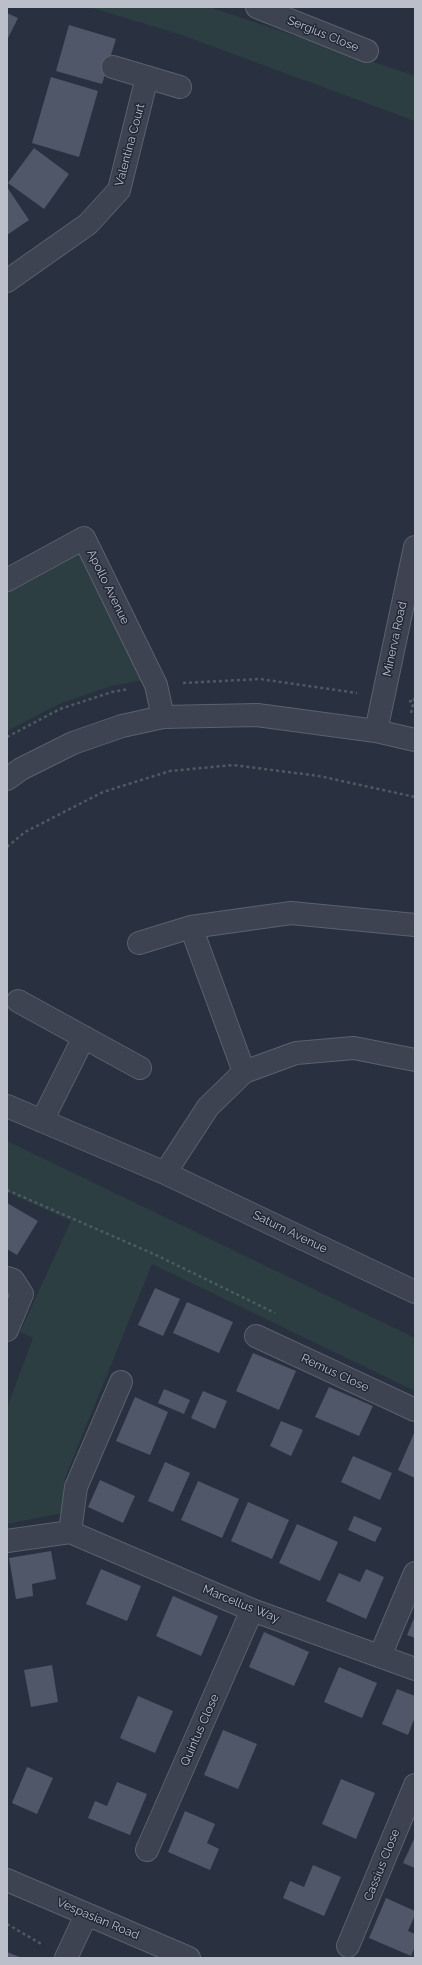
<!DOCTYPE html>
<html>
<head>
<meta charset="utf-8">
<style>
  body { margin:0 }
  #map { position:relative; width:422px; height:1965px; overflow:hidden; background:#293140; font-family:Raleway,sans-serif }
  canvas { display:block }
  .frame { position:absolute; inset:0; border:8px solid #babfca; pointer-events:none }
</style>
</head>
<body>
<div id="map">
<canvas width="422" height="1965"></canvas>
<div class="frame"></div>
</div>
<script>
const g = document.querySelector('canvas').getContext('2d');
g.lineJoin = 'round';
function paint(path, color) {
  g.fillStyle = color;
  g.fill(path, 'evenodd');
}
function shape(rows) {
  const path = new Path2D();
  for (const r of rows) {
    path.moveTo(r[0], r[1]);
    for (let i = 2; i < r.length; i += 2) path.lineTo(r[i], r[i + 1]);
  }
  return path;
}
function trace(path, color, width, dash) {
  g.strokeStyle = color;
  g.lineWidth = width;
  g.lineCap = dash ? 'butt' : 'round';
  g.setLineDash(dash || []);
  g.stroke(path);
}
function write(font, color, halo, rows, align = 'center') {
  g.font = font + ' Raleway,sans-serif';
  g.lineWidth = 3;
  g.setLineDash([]);
  g.textBaseline = 'middle';
  g.strokeStyle = halo;
  g.fillStyle = color;
  for (const [text, x, y, turn = 0] of rows) {
    g.save();
    g.translate(x, y);
    g.rotate((+turn || 0) * Math.PI / 180);
    g.textAlign = isNaN(turn) ? turn : align;
    if (halo) g.strokeText(text, 0, 0);
    g.fillText(text, 0, 0);
    g.restore();
  }
}
paint(shape([
  [89,7,209,7,415,76,415,121,179,34],
  [79,548,148,679,111,686,59,704,7,731,7,586],
  [7,1141,415,1338,415,1391,152,1264,65,1478,62,1513,7,1524,7,1408,33,1338,20,1332,71,1221,7,1192]
]), '#2c3e42');
paint(shape([
  [7,13,18,18,7,40],
  [69,25,116,39,102,84,56,71],
  [51,77,98,91,79,157,32,143],
  [34,148,69,174,44,209,8,183],
  [7,187,29,220,7,235],
  [7,1203,38,1221,17,1255,7,1249],
  [155,1288,180,1299,163,1336,138,1325],
  [187,1302,233,1322,219,1353,173,1333],
  [253,1353,296,1371,279,1410,236,1391],
  [329,1387,373,1406,359,1436,315,1417],
  [164,1389,190,1400,184,1414,158,1403],
  [203,1391,227,1401,215,1429,191,1418],
  [135,1397,168,1412,150,1455,116,1441],
  [281,1421,303,1430,291,1456,270,1446],
  [415,1431,415,1478,398,1470],
  [353,1456,392,1473,380,1500,341,1482],
  [165,1462,190,1473,173,1512,148,1501],
  [100,1480,135,1496,123,1523,88,1507],
  [198,1481,239,1499,222,1538,181,1520],
  [248,1502,289,1520,272,1559,231,1541],
  [354,1516,382,1528,375,1542,348,1530],
  [297,1524,338,1542,320,1581,279,1563],
  [51,1551,56,1579,32,1584,33,1596,16,1599,9,1558],
  [101,1569,141,1586,127,1621,86,1604],
  [366,1569,384,1577,366,1619,326,1601,339,1573,360,1582],
  [173,1596,218,1616,201,1656,156,1636],
  [415,1616,415,1638,407,1635],
  [264,1632,309,1652,294,1686,249,1667],
  [52,1665,58,1702,31,1707,24,1670],
  [339,1667,377,1683,362,1718,324,1702],
  [397,1689,415,1696,415,1717,408,1735,382,1724],
  [138,1696,173,1711,155,1753,120,1738],
  [223,1730,257,1744,238,1789,204,1775],
  [27,1767,53,1778,37,1814,12,1803],
  [341,1779,375,1793,356,1839,322,1824],
  [117,1782,147,1794,130,1835,88,1818,95,1801,107,1806],
  [185,1811,215,1824,207,1843,219,1849,210,1870,168,1852],
  [415,1837,415,1868,403,1863],
  [313,1865,341,1877,324,1916,283,1898,290,1881,304,1887],
  [386,1898,415,1911,415,1915,408,1931,415,1934,415,1947,411,1956,369,1938],
  [7,1952,22,1958,7,1958]
]), '#505768');
const minor = shape([
  [257,7,367,51],
  [113,67,180,87],
  [7,281,88,224,119,190,147,77],
  [7,580,84,538,156,685,163,717],
  [376,731,415,547],
  [7,779,21,769,73,743,122,726,163,717,257,715,376,731,415,740],
  [191,927,244,1072],
  [139,943,191,927,291,913,415,925],
  [18,1001,140,1068],
  [7,1106,165,1173,415,1292],
  [42,1121,84,1037],
  [165,1173,208,1107,244,1072,296,1053,354,1048,415,1060],
  [7,1278,13,1280,22,1294,7,1330],
  [256,1336,415,1410],
  [70,1532,76,1487,121,1382],
  [7,1541,70,1532,252,1610,415,1669],
  [380,1656,415,1573],
  [147,1850,252,1610],
  [7,1880,189,1958],
  [348,1946,415,1785],
  [66,1958,86,1915]
]);
trace(minor, '#5b616d', 24);
trace(shape([
  [183,683,260,679,357,693],
  [409,701,415,702],
  [411,713,415,696],
  [7,737,60,709,112,692,129,689],
  [7,847,25,832,103,792,170,771,233,765,319,776,415,797],
  [7,1190,156,1255,275,1313],
  [7,1924,43,1945]
]), '#4b5b60', 2.5, [3, 3]);
trace(minor, '#3d4350', 22);
write('12px', '#babfca', '#222835', [
  ["Sergius Close",323,34,22],
  ["Valentina Court",130,145,-75],
  ["Apollo Avenue",108,587,64],
  ["Minerva Road",395,639,-78],
  ["Saturn Avenue",290,1232,26],
  ["Remus Close",335,1373,25],
  ["Marcellus Way",241,1604,22],
  ["Quintus Close",200,1730,-66],
  ["Cassius Close",382,1865,-68],
  ["Vespasian Road",98,1919,23]
]);
</script>
</body>
</html>
